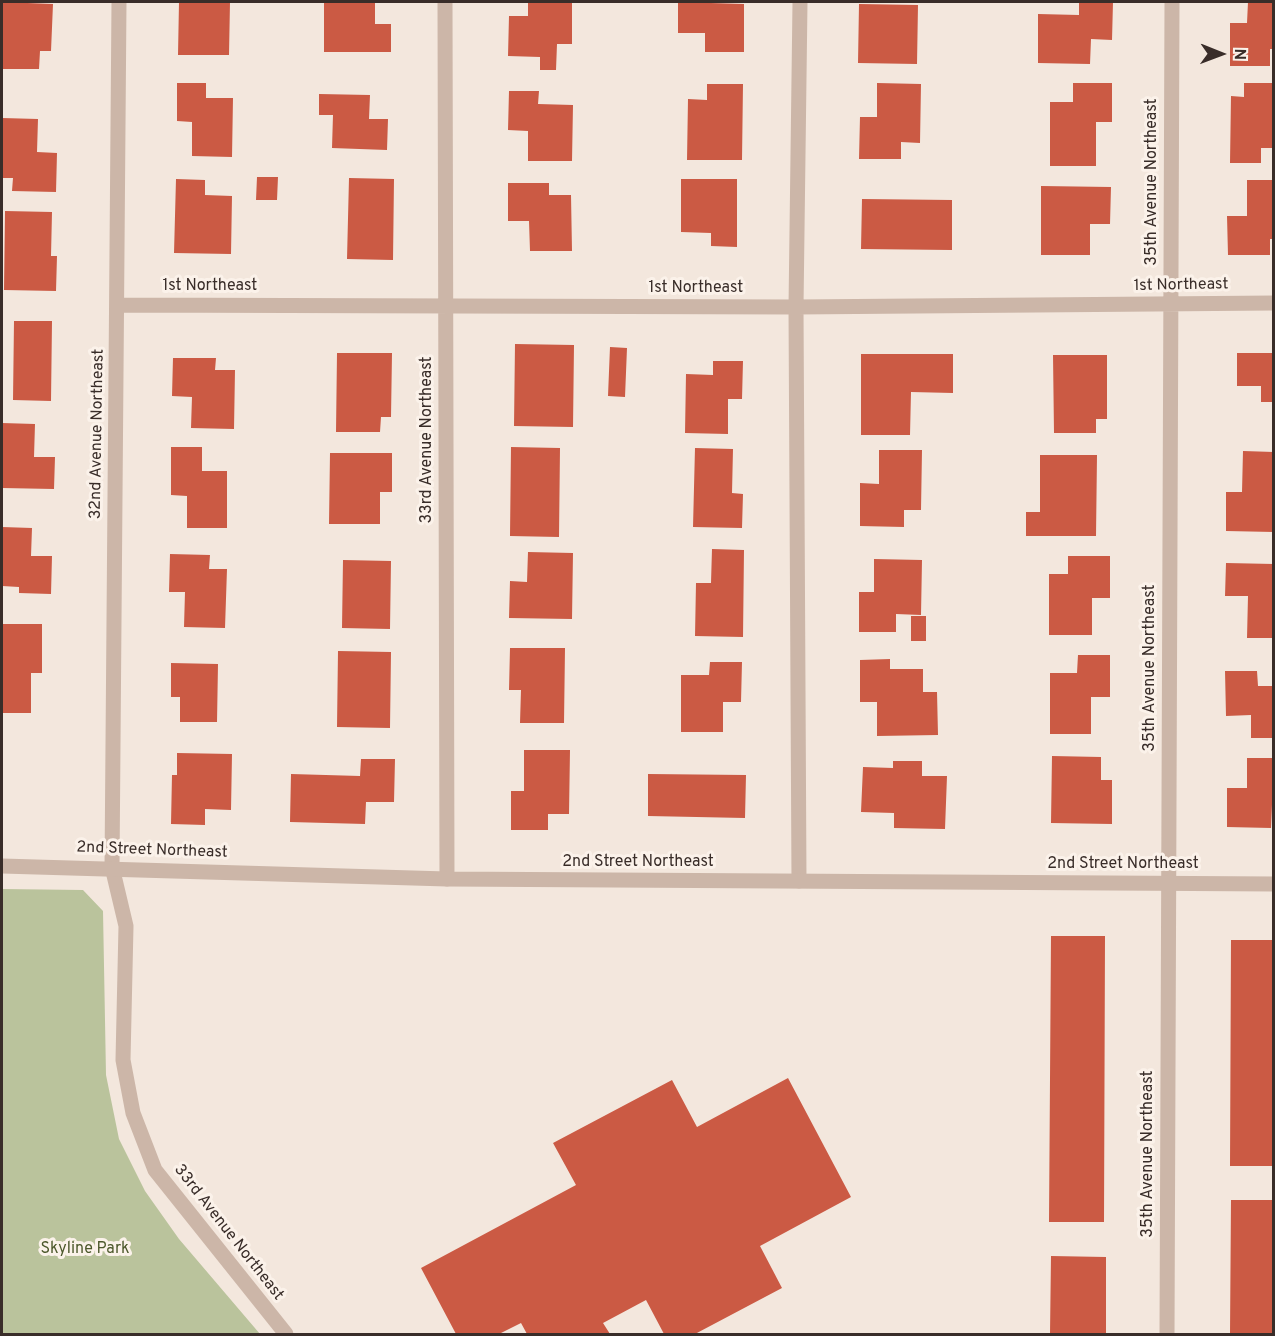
<!DOCTYPE html>
<html>
<head>
<meta charset="utf-8">
<style>
  body { margin:0 }
  #map { position:relative; width:1275px; height:1336px; overflow:hidden; background:#f3e7dd; font-family:Overpass,sans-serif }
  canvas { display:block }
  .frame { position:absolute; inset:0; border:3px solid #392d29; pointer-events:none }
  .north { position:absolute; left:1191px; top:24px; width:60px; height:60px; -webkit-text-stroke:4px #fbf2ea; paint-order:stroke; rotate:91deg; font-size:16px; font-weight:700; line-height:24px; text-align:center; color:#392d29 }
  .north::after { content:''; display:block; margin:auto; width:21px; height:27px; background:#392d29; clip-path:polygon(50% 0,100% 100%,50% 72%,0 100%) }
</style>
</head>
<body>
<div id="map">
<canvas width="1275" height="1336"></canvas>
<div class="frame"></div>
<div class="north">N</div>
</div>
<script>
const g = document.querySelector('canvas').getContext('2d');
g.lineJoin = 'round';
function paint(path, color) {
  g.fillStyle = color;
  g.fill(path, 'evenodd');
}
function shape(rows) {
  const path = new Path2D();
  for (const r of rows) {
    path.moveTo(r[0], r[1]);
    for (let i = 2; i < r.length; i += 2) path.lineTo(r[i], r[i + 1]);
  }
  return path;
}
function trace(path, color, width, dash) {
  g.strokeStyle = color;
  g.lineWidth = width;
  g.lineCap = dash ? 'butt' : 'round';
  g.setLineDash(dash || []);
  g.stroke(path);
}
function write(font, color, halo, rows, align = 'center') {
  g.font = font + ' Overpass,sans-serif';
  g.lineWidth = 6;
  g.setLineDash([]);
  g.textBaseline = 'middle';
  g.strokeStyle = halo;
  g.fillStyle = color;
  for (const [text, x, y, turn = 0] of rows) {
    g.save();
    g.translate(x, y);
    g.rotate((+turn || 0) * Math.PI / 180);
    g.textAlign = isNaN(turn) ? turn : align;
    if (halo) g.strokeText(text, 0, 0);
    g.fillText(text, 0, 0);
    g.restore();
  }
}
paint(shape([
  [2,889,83,890,103,911,106,1075,119,1139,145,1191,179,1239,260,1334,2,1334]
]), '#bac39c');
paint(shape([
  [2,2,53,4,51,51,40,51,39,69,2,69],
  [179,2,230,2,229,55,178,55],
  [324,2,375,2,375,24,391,24,391,52,324,52],
  [528,2,572,2,572,44,557,44,556,70,540,70,540,57,508,56,509,16,528,16],
  [678,2,744,4,744,52,705,52,705,33,678,33],
  [1079,2,1113,2,1112,40,1091,39,1090,64,1038,63,1038,14,1079,15],
  [1248,2,1274,2,1274,49,1270,49,1270,66,1230,66,1230,23,1247,23],
  [859,4,918,5,917,64,858,63],
  [177,83,206,83,206,98,233,98,232,157,192,156,192,122,177,121],
  [877,83,921,84,920,143,901,142,901,159,859,159,860,117,877,117],
  [1073,83,1112,83,1112,122,1096,122,1096,166,1050,166,1050,102,1073,102],
  [1244,83,1274,83,1274,148,1261,148,1261,163,1230,163,1231,96,1244,97],
  [707,84,743,84,742,160,687,160,688,99,707,100],
  [509,91,539,91,538,104,573,105,572,161,528,161,528,131,508,130],
  [319,94,370,95,369,119,388,119,387,150,332,148,333,115,319,115],
  [2,118,38,119,37,152,57,153,56,192,12,191,13,178,2,178],
  [257,177,278,177,277,200,256,200],
  [349,178,394,179,393,260,347,259],
  [176,179,205,180,205,195,232,196,231,254,174,253],
  [681,179,737,179,737,247,711,246,711,233,681,232],
  [1247,180,1274,180,1274,239,1270,239,1270,255,1228,255,1227,216,1247,216],
  [508,183,549,183,549,195,571,195,572,251,530,251,529,221,508,221],
  [1041,186,1111,187,1110,224,1090,224,1090,255,1041,255],
  [862,199,952,200,952,250,861,249],
  [5,211,52,212,51,256,57,256,56,291,4,290],
  [14,321,52,321,51,401,13,400],
  [515,344,574,345,573,427,514,426],
  [610,347,627,348,625,397,608,396],
  [337,353,392,353,391,417,381,417,380,432,336,432],
  [1237,353,1274,353,1274,402,1261,402,1261,386,1237,386],
  [861,354,953,354,953,393,911,392,910,435,861,435],
  [1053,355,1107,355,1107,419,1096,419,1096,433,1054,433],
  [173,358,216,358,215,370,235,370,234,429,191,428,192,397,172,396],
  [713,361,743,361,742,399,728,399,728,434,685,433,686,374,713,375],
  [2,423,35,424,34,457,55,457,54,489,2,488],
  [171,447,202,447,202,471,227,471,227,528,187,528,187,496,171,495],
  [511,447,560,448,559,537,510,536],
  [695,448,733,449,732,493,743,494,742,528,693,527],
  [879,450,922,450,921,510,904,510,904,527,860,526,860,483,879,484],
  [1243,451,1274,452,1274,532,1226,531,1226,492,1242,492],
  [330,453,392,453,392,492,380,492,380,524,329,524],
  [1040,455,1097,455,1096,536,1026,536,1026,512,1040,512],
  [2,527,32,528,31,556,52,556,51,594,19,593,19,587,2,586],
  [712,549,744,550,743,637,695,636,696,583,711,583],
  [528,552,573,553,572,619,509,618,510,581,527,582],
  [170,554,210,555,209,569,227,569,225,628,184,627,185,592,169,592],
  [1068,556,1110,556,1110,598,1092,598,1092,635,1049,635,1049,574,1068,574],
  [874,559,922,560,921,615,896,614,896,632,859,632,859,592,874,592],
  [343,560,391,561,390,629,342,628],
  [1226,563,1274,564,1274,638,1247,638,1248,596,1225,596],
  [911,616,926,616,926,641,911,641],
  [2,624,42,624,42,673,31,673,31,713,2,713],
  [510,648,565,648,564,723,520,723,521,690,509,690],
  [338,651,391,652,390,728,337,727],
  [1078,655,1110,655,1110,697,1091,697,1091,734,1050,734,1050,673,1077,673],
  [890,659,890,669,923,669,923,692,937,692,938,735,877,736,877,702,860,702,860,660],
  [710,662,742,662,741,702,723,702,723,732,681,732,681,675,709,675],
  [171,663,218,664,217,722,180,722,180,697,171,697],
  [1225,671,1257,671,1258,686,1274,686,1274,738,1251,738,1251,715,1226,716],
  [524,750,570,750,569,814,548,814,548,830,511,830,511,791,524,791],
  [177,753,232,754,231,810,205,809,205,825,171,824,172,775,177,775],
  [1052,756,1101,757,1101,780,1112,780,1112,824,1051,823],
  [1247,758,1274,758,1271,828,1227,827,1227,788,1247,788],
  [361,759,395,759,394,802,366,802,365,824,290,822,291,774,360,776],
  [893,761,922,761,922,776,947,776,945,829,894,828,894,813,861,812,863,767,893,768],
  [648,774,746,775,745,818,648,816],
  [1051,936,1105,936,1104,1222,1049,1222],
  [1231,940,1274,940,1274,1166,1230,1166],
  [788,1078,851,1197,760,1246,782,1288,695,1334,664,1334,646,1300,603,1323,610,1334,527,1334,521,1323,499,1334,456,1334,421,1268,576,1185,553,1143,672,1080,697,1127],
  [1231,1200,1274,1200,1274,1334,1230,1334],
  [1051,1256,1106,1257,1106,1334,1050,1334]
]), '#cb5a44');
trace(shape([
  [119,2,112,867,126,926,123,1060,133,1113,155,1170,286,1334],
  [445,2,447,879],
  [118,305,796,307,1274,303],
  [799,881,796,307,800,2],
  [1167,1334,1172,2]
]), '#ccb6a8', 15);
trace(shape([
  [2,866,447,879,1274,884]
]), '#ccb6a8', 15);
write('16px', '#392d29', '#fbf2ea', [
  ["35th Avenue Northeast",1153,182,-90],
  ["1st Northeast",1181,286,-1],
  ["1st Northeast",210,287],
  ["1st Northeast",696,289],
  ["32nd Avenue Northeast",98,434,-89],
  ["33rd Avenue Northeast",428,440,-90],
  ["35th Avenue Northeast",1151,668,-90],
  ["2nd Street Northeast",152,851,2],
  ["2nd Street Northeast",638,863],
  ["2nd Street Northeast",1123,865],
  ["35th Avenue Northeast",1149,1154,-90],
  ["33rd Avenue Northeast",228,1233,52]
]);
write('16px', '#4c582b', '#fbf2ea', [
  ["Skyline Park",85,1250]
]);
</script>
</body>
</html>
